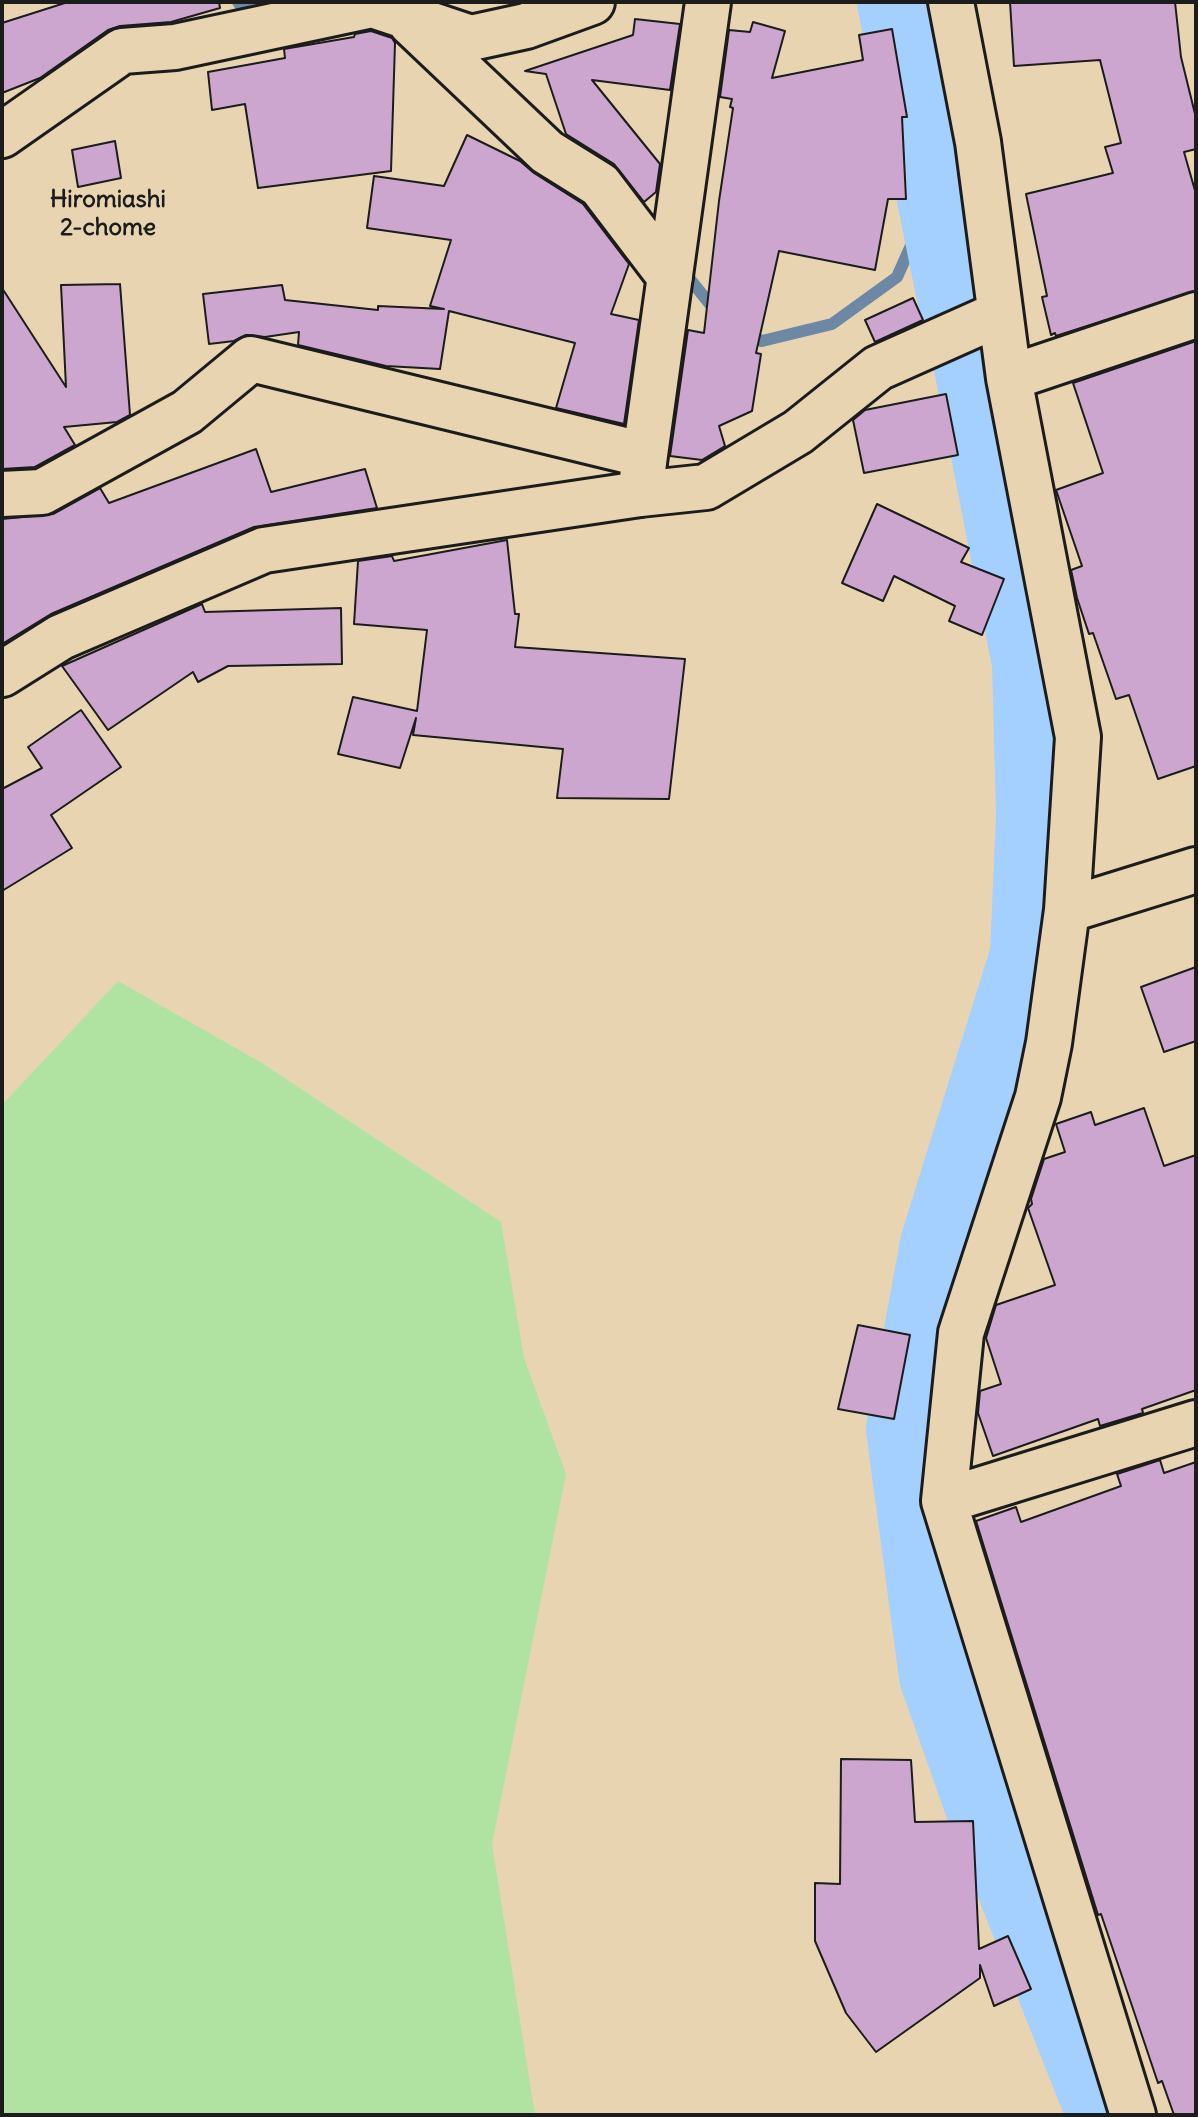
<!DOCTYPE html>
<html>
<head>
<meta charset="utf-8">
<style>
  body { margin:0 }
  #map { position:relative; width:1198px; height:2117px; overflow:hidden; background:#e9d4b2; font-family:Delius,sans-serif }
  canvas { display:block }
  .frame { position:absolute; inset:0; border:4px solid #1c1c1c; pointer-events:none }
</style>
</head>
<body>
<div id="map">
<canvas width="1198" height="2117"></canvas>
<div class="frame"></div>
</div>
<script>
const g = document.querySelector('canvas').getContext('2d');
g.lineJoin = 'round';
function paint(path, color) {
  g.fillStyle = color;
  g.fill(path, 'evenodd');
}
function shape(rows) {
  const path = new Path2D();
  for (const r of rows) {
    path.moveTo(r[0], r[1]);
    for (let i = 2; i < r.length; i += 2) path.lineTo(r[i], r[i + 1]);
  }
  return path;
}
function trace(path, color, width, dash) {
  g.strokeStyle = color;
  g.lineWidth = width;
  g.lineCap = dash ? 'butt' : 'round';
  g.setLineDash(dash || []);
  g.stroke(path);
}
function write(font, color, halo, rows, align = 'center') {
  g.font = font + ' Delius,sans-serif';
  g.lineWidth = 6;
  g.setLineDash([]);
  g.textBaseline = 'middle';
  g.strokeStyle = halo;
  g.fillStyle = color;
  for (const [text, x, y, turn = 0] of rows) {
    g.save();
    g.translate(x, y);
    g.rotate((+turn || 0) * Math.PI / 180);
    g.textAlign = isNaN(turn) ? turn : align;
    if (halo) g.strokeText(text, 0, 0);
    g.fillText(text, 0, 0);
    g.restore();
  }
}
paint(shape([
  [118,981,262,1063,501,1222,524,1358,566,1474,492,1844,535,2115,2,2115,2,1105]
]), '#b0e2a2');
trace(shape([
  [238,2,243,9,283,2],
  [681,268,717,313],
  [743,334,762,341,832,324,897,277,935,192]
]), '#6d88a4', 12);
trace(shape([
  [896,2,958,307,973,367,1031,663,1035,817,1029,955,939,1244,905,1429,938,1676,986,1812,1106,2115]
]), '#a3d0fe', 78);
const building = shape([
  [68,2,219,2,220,8,171,22,120,26,108,30,40,78,2,93,2,23,68,2],
  [1010,2,1175,2,1181,57,1196,118,1196,149,1184,152,1196,194,1196,291,1056,336,1055,333,1051,335,1042,297,1047,296,1026,194,1113,173,1105,147,1121,143,1100,60,1014,66,1010,2],
  [635,19,680,24,670,90,592,80,660,164,656,192,644,202,614,164,566,134,546,74,525,71,633,35,635,19],
  [753,22,785,31,772,78,863,60,859,35,892,29,907,117,902,117,906,199,888,199,875,270,779,251,756,353,761,354,752,411,719,426,725,446,702,460,670,456,688,330,704,333,719,201,733,108,730,107,732,99,720,97,729,30,750,32,753,22],
  [371,31,392,38,395,43,391,171,258,188,245,104,212,110,208,72,285,58,284,49,354,37,355,34,371,31],
  [467,135,520,161,534,173,583,204,629,264,611,314,639,320,624,424,556,408,575,343,449,311,440,369,386,366,298,345,299,332,265,337,246,335,234,341,209,344,203,294,282,285,285,300,378,310,378,306,444,309,430,306,451,240,367,228,374,176,444,186,467,135],
  [115,141,121,178,78,187,72,150,115,141],
  [120,284,130,415,117,422,64,427,75,445,35,467,2,469,2,288,66,387,61,285,120,284],
  [913,298,923,320,875,342,865,320,913,298],
  [1196,341,1196,766,1158,779,1129,695,1116,699,1093,633,1089,634,1077,598,1071,570,1082,566,1056,490,1103,473,1073,383,1196,341],
  [946,394,958,455,864,473,853,420,865,410,946,394],
  [256,449,271,492,365,469,377,508,254,527,51,614,2,644,2,519,53,514,100,488,109,503,256,449],
  [877,504,969,548,961,562,1004,579,982,635,949,621,955,606,894,576,883,601,842,583,877,504],
  [507,540,515,614,519,614,515,647,685,659,669,799,557,798,563,749,413,735,416,718,400,768,338,754,353,697,417,711,427,630,354,624,358,561,392,556,394,561,507,540],
  [202,604,205,612,341,608,342,664,228,666,198,682,193,672,108,730,62,666,202,604],
  [81,710,121,767,51,815,72,848,2,891,2,789,42,768,28,747,81,710],
  [1196,967,1196,1041,1164,1052,1141,987,1196,967],
  [1144,1108,1164,1166,1196,1155,1196,1390,1142,1409,1143,1413,1100,1426,1098,1419,993,1456,978,1413,980,1391,1001,1384,986,1338,996,1305,1055,1285,1028,1208,1032,1204,1031,1199,1044,1159,1065,1152,1056,1124,1091,1112,1095,1125,1144,1108],
  [858,1325,910,1335,894,1419,838,1409,858,1325],
  [1160,1460,1164,1473,1196,1462,1196,2115,1174,2115,1162,2081,1158,2083,1101,1914,1098,1915,976,1521,1016,1507,1021,1522,1121,1486,1117,1474,1160,1460],
  [841,1759,911,1760,915,1822,973,1821,979,1949,1008,1936,1031,1989,994,2006,980,1965,980,1978,876,2052,846,2013,815,1941,815,1883,840,1884,841,1759]
]);
paint(building, '#cca6ce');
trace(building, '#1c1c1c', 2);
const minor = shape([
  [951,2,978,142,1009,378,1078,737,1067,910,1049,1043,1038,1097,961,1333,944,1501,1133,2115],
  [411,23,547,152,600,185,670,277],
  [2,135,122,51,175,47,372,5,471,38,526,26,592,2],
  [1009,378,1196,315],
  [645,455,708,2],
  [2,494,42,492,187,412,251,359,645,455,640,494],
  [2,674,61,637,264,550,640,494,706,487,798,432,878,368,999,314],
  [1067,910,1196,870],
  [944,1501,1196,1423]
]);
trace(minor, '#1c1c1c', 50);
trace(minor, '#e9d4b2', 44);
write('bold 24px', '#1c1c1c', '#e9d4b2', [
  ["Hiromiashi",108,200],
  ["2-chome",108,228]
]);
</script>
</body>
</html>
